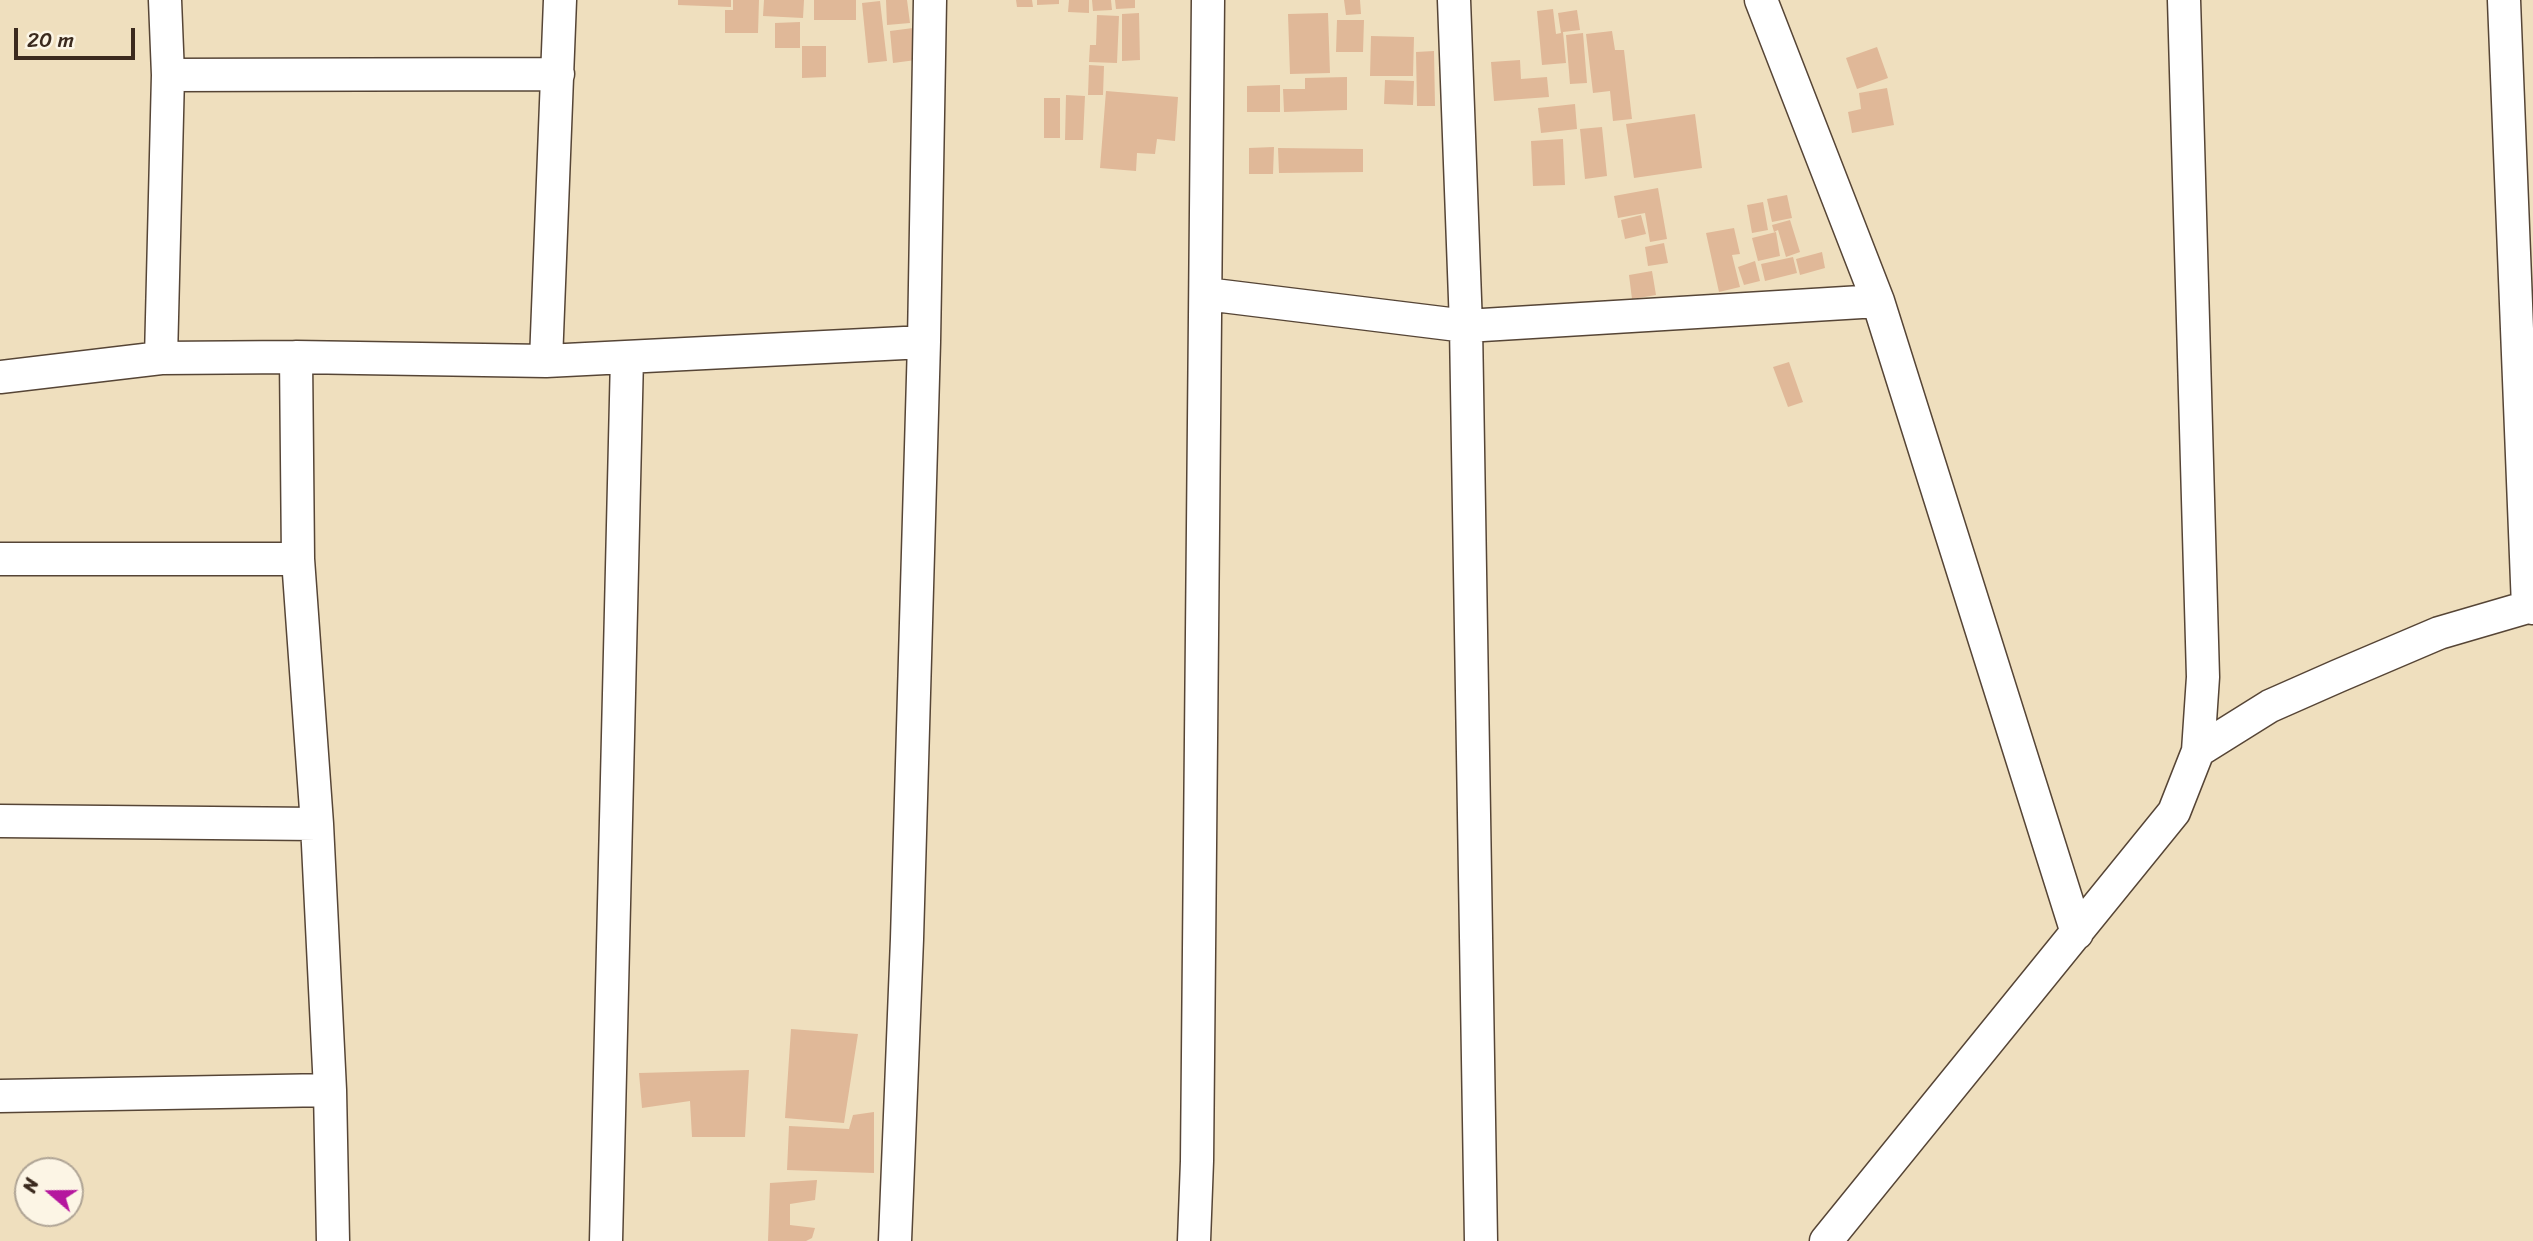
<!DOCTYPE html>
<html>
<head>
<meta charset="utf-8">
<style>
  body { margin:0 }
  #map { position:relative; width:2533px; height:1241px; overflow:hidden; background:#efdfbe; font-family:Sriracha,sans-serif }
  canvas { display:block }
  .north { position:absolute; left:14px; top:1157px; width:70px; height:70px; box-sizing:border-box; background:#fcf5e5; border:2px solid #afa495; border-radius:50%; rotate:290deg; font-size:19px; font-weight:700; line-height:28px; text-align:center; color:#3b2a1e }
  .north::after { content:''; display:block; margin:auto; width:24px; height:32px; background:#b5179e; clip-path:polygon(50% 0,100% 100%,50% 72%,0 100%) }
  .scale { position:absolute; left:14px; top:28px; width:121px; height:32px; box-sizing:border-box; border:4px solid #3b2a1e; border-top:0; padding-left:9px; font-size:21px; line-height:24px; white-space:nowrap; color:#3b2a1e; -webkit-text-stroke:5px #fcf5e5; paint-order:stroke }
</style>
</head>
<body>
<div id="map">
<canvas width="2533" height="1241"></canvas>
<div class="north">N</div>
<div class="scale">20 m</div>
</div>
<script>
const g = document.querySelector('canvas').getContext('2d');
g.lineJoin = 'round';
function paint(path, color) {
  g.fillStyle = color;
  g.fill(path, 'evenodd');
}
function shape(rows) {
  const path = new Path2D();
  for (const r of rows) {
    path.moveTo(r[0], r[1]);
    for (let i = 2; i < r.length; i += 2) path.lineTo(r[i], r[i + 1]);
  }
  return path;
}
function trace(path, color, width, dash) {
  g.strokeStyle = color;
  g.lineWidth = width;
  g.lineCap = dash ? 'butt' : 'round';
  g.setLineDash(dash || []);
  g.stroke(path);
}
paint(shape([
  [678,0,731,0,731,7,678,5],
  [733,0,759,0,758,33,725,33,725,10,733,10],
  [764,0,804,0,803,18,763,16],
  [814,0,856,0,856,20,814,20],
  [886,0,907,0,910,23,887,25],
  [1016,0,1032,0,1033,7,1017,7],
  [1037,0,1059,0,1059,4,1037,5],
  [1069,0,1089,0,1089,13,1068,12],
  [1092,0,1111,0,1112,10,1093,11],
  [1115,0,1135,0,1135,8,1116,9],
  [1344,0,1360,0,1361,14,1346,15],
  [880,1,887,61,868,63,862,3],
  [1553,9,1556,34,1561,33,1558,13,1577,10,1580,30,1563,32,1566,63,1542,65,1537,11],
  [1139,13,1140,60,1122,61,1122,14],
  [1328,13,1330,73,1290,74,1288,14],
  [1097,15,1119,16,1117,63,1089,62,1090,45,1096,45],
  [1337,20,1364,20,1363,52,1336,52],
  [800,22,800,48,775,48,775,23],
  [913,28,916,60,893,63,890,31],
  [1612,31,1615,50,1624,50,1632,119,1613,121,1610,91,1593,93,1586,34],
  [1583,33,1587,83,1570,84,1566,35],
  [1371,36,1414,37,1413,76,1370,76],
  [802,46,826,46,826,77,802,78],
  [1877,47,1888,78,1857,89,1846,58],
  [1434,51,1435,106,1417,106,1416,52],
  [1520,60,1521,79,1547,77,1549,97,1494,101,1491,62],
  [1089,65,1104,66,1103,95,1088,95],
  [1347,77,1347,110,1284,112,1283,89,1305,89,1305,78],
  [1385,80,1414,81,1413,105,1384,104],
  [1280,85,1280,112,1247,112,1247,86],
  [1887,88,1894,125,1852,133,1848,112,1861,109,1859,93],
  [1106,91,1178,97,1175,141,1157,139,1155,154,1137,153,1136,171,1100,168],
  [1066,95,1085,96,1083,140,1065,140],
  [1044,98,1060,98,1060,138,1044,138],
  [1575,104,1577,129,1541,133,1538,108],
  [1695,114,1702,168,1634,178,1626,124],
  [1602,127,1607,176,1585,179,1580,129],
  [1563,139,1565,185,1533,186,1531,141],
  [1274,147,1273,174,1249,174,1249,148],
  [1278,148,1363,149,1363,172,1279,173],
  [1658,188,1667,239,1650,242,1645,213,1618,218,1614,196],
  [1787,195,1792,218,1772,222,1767,199],
  [1763,202,1768,230,1752,233,1747,205],
  [1641,215,1646,234,1625,239,1621,220],
  [1790,220,1800,252,1786,257,1778,230,1774,232,1772,225],
  [1734,228,1740,254,1732,255,1740,287,1719,292,1706,233],
  [1776,232,1780,256,1758,261,1752,238],
  [1664,243,1668,263,1648,266,1645,247],
  [1822,252,1825,268,1800,275,1796,259],
  [1793,257,1797,273,1765,281,1761,264],
  [1755,261,1760,281,1744,285,1738,267],
  [1652,271,1656,295,1632,299,1629,275],
  [1789,362,1803,402,1788,407,1773,367],
  [791,1029,858,1034,844,1123,785,1118],
  [749,1070,745,1137,692,1137,690,1101,642,1108,639,1073],
  [874,1112,874,1173,787,1170,789,1126,849,1129,853,1115],
  [817,1180,815,1200,790,1204,790,1225,815,1228,812,1238,806,1241,768,1241,770,1183]
]), '#e0b898');
const minor = shape([
  [1454,0,1466,326,1481,1241],
  [1761,0,1878,301,2077,933],
  [2504,0,2528,607],
  [168,75,558,74],
  [1206,294,1466,326,1878,301],
  [296,357,298,559,317,824,330,1090,333,1241],
  [161,358,168,75,165,0],
  [546,361,560,0],
  [0,377,161,358,296,357,546,361,924,342],
  [0,559,298,559],
  [2198,751,2270,706,2338,676,2439,633,2528,607,2533,608],
  [0,821,317,824],
  [0,1096,330,1090],
  [606,1241,627,357],
  [895,1241,907,939,924,342,930,0],
  [1194,1241,1197,1161,1208,0],
  [1826,1241,2174,812,2198,751,2203,677,2184,0]
]);
trace(minor, '#564536', 35);
trace(minor, '#fff', 32);
</script>
</body>
</html>
